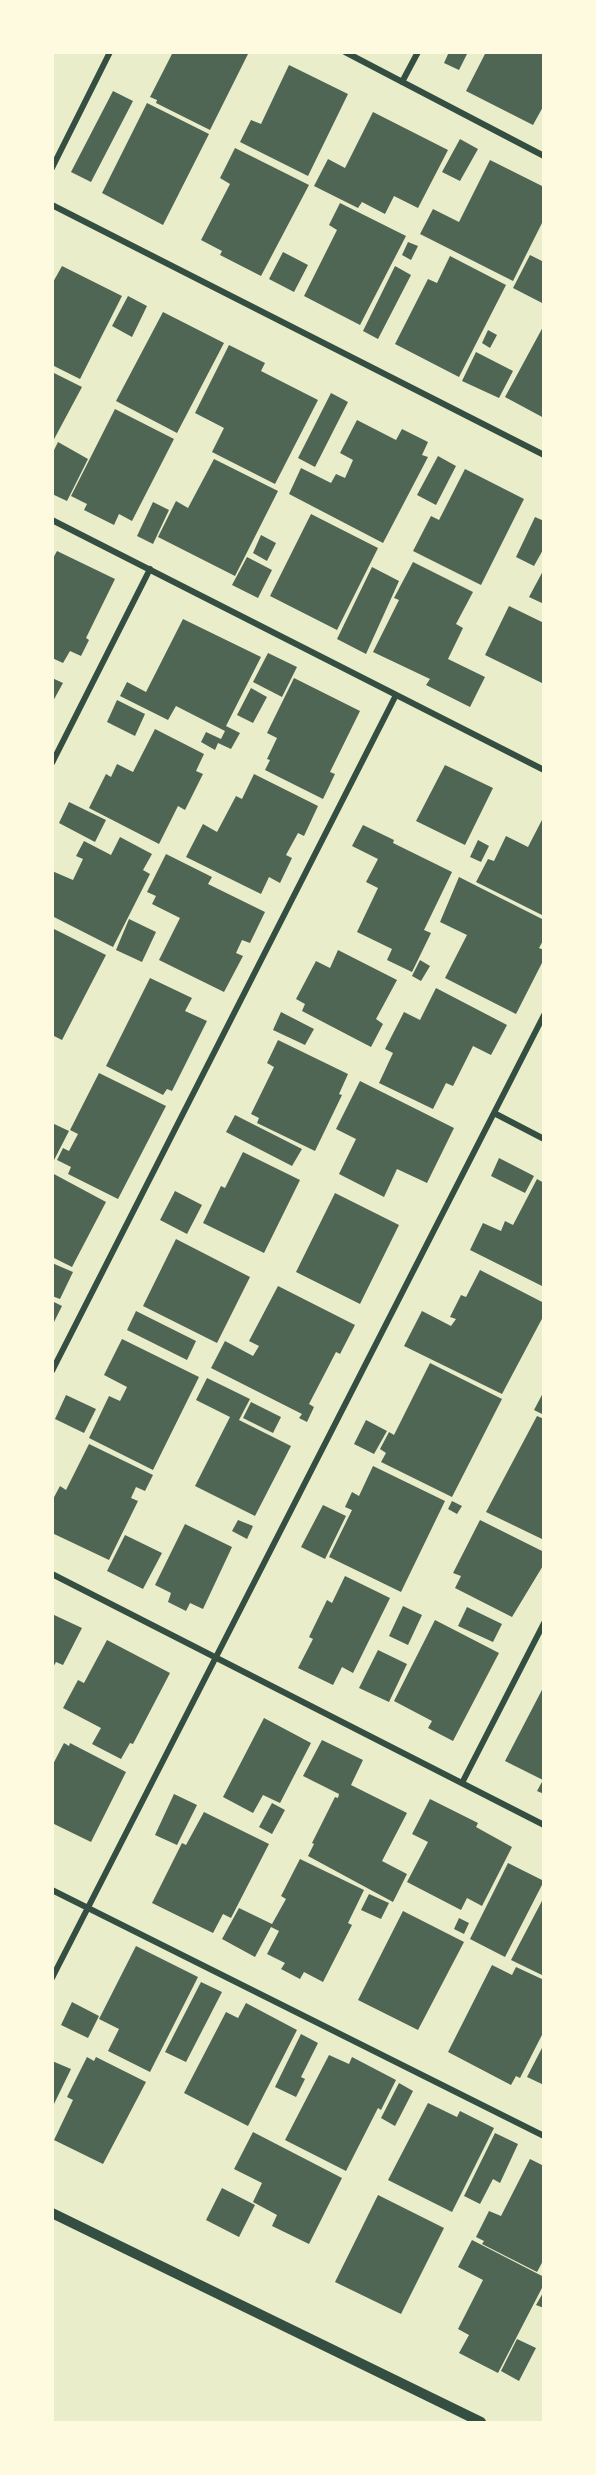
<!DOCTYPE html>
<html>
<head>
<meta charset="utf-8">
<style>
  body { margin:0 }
  #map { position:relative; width:596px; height:2475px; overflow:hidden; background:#e9edc9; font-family:Overpass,sans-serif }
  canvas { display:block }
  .frame { position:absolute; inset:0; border:54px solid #fefae0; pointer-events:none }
</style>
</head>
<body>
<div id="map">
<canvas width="596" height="2475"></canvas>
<div class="frame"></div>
</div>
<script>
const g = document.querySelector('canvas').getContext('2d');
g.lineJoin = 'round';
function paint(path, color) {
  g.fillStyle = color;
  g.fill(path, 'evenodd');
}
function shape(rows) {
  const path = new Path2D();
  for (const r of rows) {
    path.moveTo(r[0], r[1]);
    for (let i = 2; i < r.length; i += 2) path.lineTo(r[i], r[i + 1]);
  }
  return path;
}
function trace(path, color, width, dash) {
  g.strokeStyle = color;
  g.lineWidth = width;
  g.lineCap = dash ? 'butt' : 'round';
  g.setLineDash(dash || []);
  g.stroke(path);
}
paint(shape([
  [173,52,249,52,210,130,156,103,157,100,150,97],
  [449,52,468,52,459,70,444,63],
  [486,52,544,52,544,105,533,125,466,91],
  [289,65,348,94,308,176,240,142,251,120,261,124],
  [113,91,133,101,91,182,71,172],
  [147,103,209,134,163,225,102,193],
  [373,112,448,150,418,208,394,196,385,214,362,202,358,208,314,186,328,159,345,168],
  [460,139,478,149,460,181,442,172],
  [235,148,309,185,261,276,220,255,222,251,201,240,230,184,220,178],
  [490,160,544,187,544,219,513,281,420,234,433,209,459,222],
  [340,203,406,236,360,325,304,296,337,230,329,225],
  [408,242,418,246,411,260,402,255],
  [283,252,308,265,294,292,269,279],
  [530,255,544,262,544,304,513,288],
  [450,256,506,285,459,377,395,344,428,279,437,283],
  [62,266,122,296,80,379,52,365,52,284],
  [395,266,411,275,378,339,363,331],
  [128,296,147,306,132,337,112,326],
  [163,312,224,343,177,433,116,401],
  [544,325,544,418,505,397],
  [488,330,497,335,490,348,482,343],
  [229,345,265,363,261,371,318,400,275,484,212,452,224,428,195,413],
  [476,352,513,371,499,398,462,381],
  [52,372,82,387,52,443],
  [331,393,348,402,315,467,298,458],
  [115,409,174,439,132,521,119,514,114,525,84,510,87,504,71,496],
  [357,420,396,440,402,429,428,442,422,455,428,457,383,543,289,494,301,468,331,483,336,474,345,478,353,460,340,453],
  [58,442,88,459,67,501,52,494,52,454],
  [438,456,456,466,436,505,417,495],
  [214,459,278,491,235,576,158,537,176,501,188,508],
  [465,469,524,499,481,585,413,551,431,516,439,520],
  [153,502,169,510,153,544,137,536],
  [311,514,378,548,337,630,270,596],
  [535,517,544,521,544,548,534,566,516,557],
  [261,535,276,543,267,561,253,553],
  [57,551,115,579,86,638,89,640,81,656,70,651,63,663,52,658,52,560],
  [247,557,272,570,258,598,232,585],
  [413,562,473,592,456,624,463,628,448,659,485,677,470,707,426,685,430,679,373,652,399,600,394,598],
  [372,567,399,581,366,654,337,639],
  [544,569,544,604,529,597],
  [509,606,544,623,544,684,485,655],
  [183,619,261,657,226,726,240,733,231,749,218,743,215,750,201,742,206,732,221,739,225,731,176,706,168,720,120,696,127,682,146,692],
  [268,653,297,667,282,697,253,682],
  [52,678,63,683,52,703],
  [294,678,360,711,330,772,335,774,323,799,265,770,270,760,267,759,277,738,267,733],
  [251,688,267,697,253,723,237,715],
  [117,700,145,714,135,736,107,722],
  [155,729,204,754,196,771,203,774,185,810,178,806,159,844,89,808,106,774,111,777,117,764,133,772],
  [445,765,493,788,465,845,416,821],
  [254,774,318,806,304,836,298,833,286,855,292,858,280,883,269,877,261,894,186,857,203,824,217,832,236,796,242,799],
  [69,802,106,820,95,842,59,823],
  [544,816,544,916,476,882,488,859,494,861,506,836,528,847],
  [363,825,394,840,393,843,452,872,424,930,431,933,412,972,387,960,392,949,357,932,378,888,366,882,378,859,352,846],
  [120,837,152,854,143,870,150,874,113,947,52,916,52,871,73,880,83,859,76,856,84,841,111,855],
  [478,840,489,846,481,862,470,857],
  [166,854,212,877,208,884,265,912,250,943,242,940,236,953,243,956,224,992,159,960,180,918,152,904,156,896,147,892],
  [459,877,544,920,544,939,539,948,544,950,544,959,516,1014,445,978,467,935,440,922],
  [129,919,156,932,142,962,116,950],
  [52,928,106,955,62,1040,52,1035],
  [338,950,397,980,376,1019,383,1024,371,1047,302,1011,305,1004,296,999,316,961,330,968],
  [420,960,430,966,421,981,412,976],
  [150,978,192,998,185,1011,207,1021,172,1091,167,1089,163,1095,106,1066],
  [436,988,507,1025,491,1055,473,1046,453,1086,446,1083,433,1109,379,1083,393,1053,385,1049,404,1012,420,1020],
  [281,1012,314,1029,305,1045,273,1030],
  [278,1040,348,1074,339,1094,342,1095,315,1151,257,1123,259,1118,251,1114,274,1067,267,1063],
  [99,1073,166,1106,118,1199,68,1174,71,1167,57,1160,63,1148,69,1151,78,1134,70,1130],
  [360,1081,454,1128,427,1183,397,1169,384,1197,339,1174,356,1139,336,1129],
  [235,1115,302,1149,292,1166,226,1132],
  [52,1123,69,1131,52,1164],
  [243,1152,300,1180,264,1253,203,1223,221,1186,225,1188],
  [499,1158,534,1176,525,1193,491,1176],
  [52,1173,106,1202,72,1267,52,1257],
  [537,1179,544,1183,544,1287,470,1250,483,1223,501,1231,505,1221,513,1225],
  [175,1191,202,1205,187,1234,160,1220],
  [335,1193,399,1225,360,1304,296,1272],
  [176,1239,250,1277,217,1343,143,1306],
  [52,1263,73,1272,60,1299,52,1296],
  [480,1270,544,1303,544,1315,502,1394,404,1346,422,1311,451,1326,456,1319,450,1317,461,1295,466,1297],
  [278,1286,355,1325,340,1354,336,1352,309,1404,314,1407,307,1422,299,1418,302,1414,211,1368,225,1341,253,1356,259,1346,249,1341],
  [52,1301,62,1306,52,1326],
  [136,1311,196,1341,187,1360,127,1330],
  [122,1339,199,1377,153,1470,89,1438,109,1396,120,1401,127,1387,104,1375],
  [430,1363,502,1399,452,1497,381,1462,386,1453,380,1449,389,1432,394,1435],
  [207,1378,250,1399,239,1420,291,1446,255,1516,195,1486,230,1417,196,1400],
  [544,1391,544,1415,534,1410],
  [66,1395,96,1409,84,1433,55,1419],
  [251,1402,281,1417,273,1433,243,1418],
  [537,1416,544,1419,544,1540,486,1512],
  [366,1420,387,1431,374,1454,354,1444],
  [89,1444,153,1475,145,1491,136,1487,131,1498,138,1501,109,1560,52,1533,52,1501,60,1486,66,1490],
  [373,1466,445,1501,401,1592,329,1557,352,1510,345,1507,352,1492,359,1496],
  [452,1501,462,1506,457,1514,448,1509],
  [323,1505,346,1516,325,1559,301,1547],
  [238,1520,253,1526,247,1539,232,1531],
  [480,1520,544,1552,544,1564,512,1617,455,1588,461,1576,453,1573],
  [185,1524,232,1547,203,1609,190,1603,186,1611,168,1602,171,1593,155,1585],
  [125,1535,162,1553,143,1589,107,1571],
  [345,1576,390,1598,353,1673,342,1667,333,1685,298,1668,313,1639,309,1637,327,1600,332,1603],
  [403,1606,422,1615,408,1645,389,1636],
  [467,1607,502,1624,493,1642,458,1626],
  [52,1614,82,1628,63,1665,56,1662,52,1669],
  [435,1620,499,1653,453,1741,428,1728,432,1721,394,1701],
  [107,1640,170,1673,133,1744,130,1743,121,1759,92,1744,101,1728,63,1708,78,1680,84,1683],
  [378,1650,407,1664,389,1702,359,1688],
  [544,1686,544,1794,537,1791,543,1780,505,1761],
  [264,1718,311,1743,280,1803,263,1795,253,1813,223,1797],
  [322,1740,363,1760,351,1785,407,1813,382,1861,407,1874,393,1902,308,1856,314,1844,312,1843,335,1797,338,1798,339,1794,303,1776],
  [64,1743,69,1746,70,1743,126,1772,91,1842,52,1823,52,1766],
  [174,1794,197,1805,177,1845,155,1835],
  [430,1799,478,1823,476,1827,512,1847,482,1906,467,1898,461,1910,407,1882,428,1842,412,1834],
  [272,1803,285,1810,272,1834,259,1827],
  [204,1812,269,1844,231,1918,223,1914,213,1933,152,1903,182,1843,186,1845],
  [300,1859,364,1890,348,1923,352,1925,323,1982,304,1972,300,1979,281,1969,285,1963,267,1954,279,1931,271,1927,255,1957,222,1939,239,1908,272,1924,286,1899,281,1896],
  [508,1863,544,1881,505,1957,470,1939],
  [369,1894,389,1903,381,1919,361,1910],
  [544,1897,544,1976,511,1960],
  [403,1911,464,1942,418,2030,358,2000],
  [459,1918,469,1923,464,1934,454,1929],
  [136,1946,198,1977,150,2072,108,2051,119,2029,99,2019],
  [492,1965,512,1975,516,1967,544,1980,544,2031,520,2078,516,2076,511,2085,448,2052],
  [201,1982,222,1992,186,2062,165,2052],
  [72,2002,99,2016,88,2038,61,2025],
  [246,2003,297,2030,248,2126,184,2093,226,2012,238,2018],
  [301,2034,318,2043,301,2077,305,2079,296,2097,275,2087],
  [544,2044,544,2085,527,2077],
  [329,2055,349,2064,352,2057,396,2080,381,2110,378,2108,346,2171,285,2140],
  [87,2057,94,2061,96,2057,146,2082,103,2164,54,2140,73,2100,67,2097],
  [52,2061,71,2069,54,2104,52,2103],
  [399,2083,413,2091,395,2126,381,2118],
  [428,2103,457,2117,460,2111,494,2128,452,2212,388,2180],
  [253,2132,342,2178,309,2244,272,2226,277,2215,253,2202,262,2183,234,2169],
  [495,2133,518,2144,500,2183,493,2179,480,2204,464,2196],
  [530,2159,544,2166,544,2259,537,2272,482,2244,484,2241,476,2237,489,2211,501,2216],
  [222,2188,255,2205,239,2237,206,2220],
  [378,2195,444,2228,401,2314,335,2282],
  [472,2240,544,2277,544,2284,498,2373,459,2353,469,2335,458,2329,483,2280,458,2267],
  [544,2291,544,2308,536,2305],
  [517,2339,536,2348,519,2381,501,2371]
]), '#4f6655');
trace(shape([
  [345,52,544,156],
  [402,82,418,52],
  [52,168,110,52],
  [52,205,544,455],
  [52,520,544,770],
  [52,763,150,569],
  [494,1113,544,1139],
  [52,1371,396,695],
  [52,1574,544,1825],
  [462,1783,544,1623],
  [52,1890,544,2136],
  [52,1978,544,1015]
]), '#344e41', 6);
trace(shape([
  [52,2213,481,2422]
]), '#344e41', 10);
</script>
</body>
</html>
